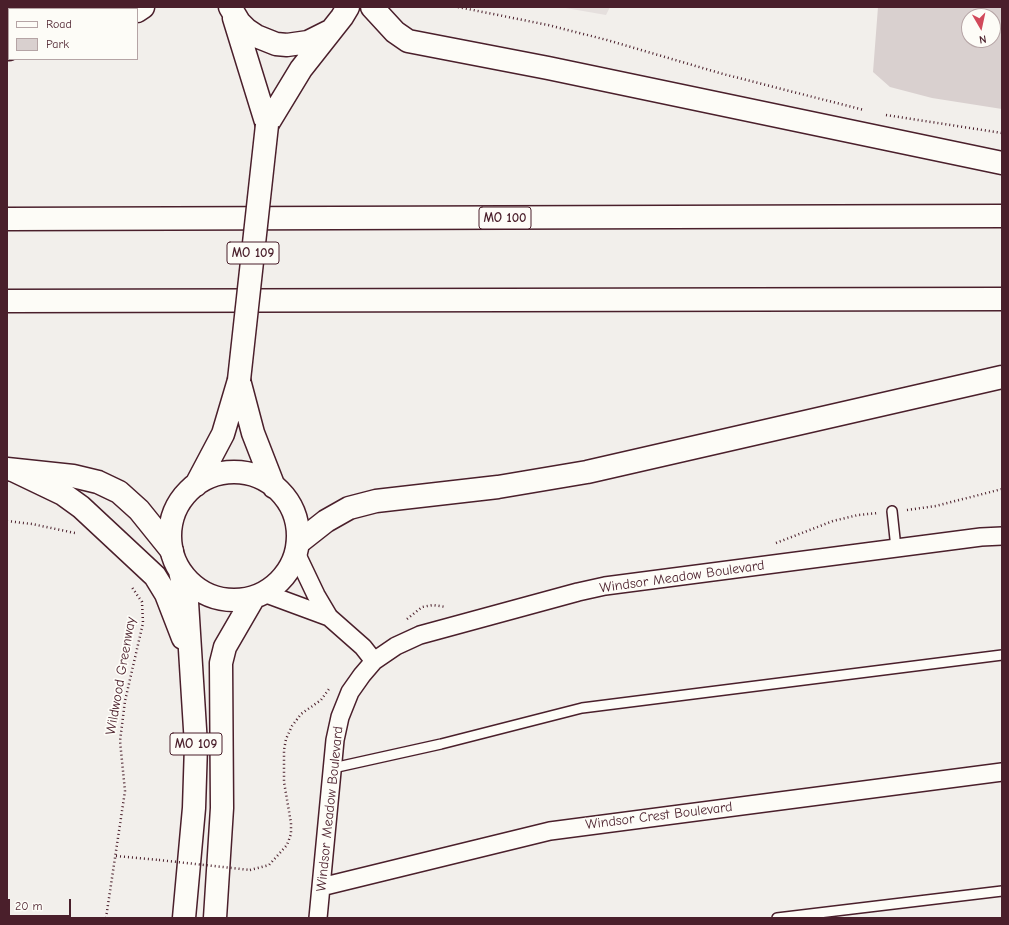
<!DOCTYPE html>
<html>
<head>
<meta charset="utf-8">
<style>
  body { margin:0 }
  #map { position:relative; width:1009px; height:925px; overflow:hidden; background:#f2efeb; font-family:"Comic Neue",sans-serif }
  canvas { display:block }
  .frame { position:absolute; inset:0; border:8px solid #4a1f2b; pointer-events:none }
  .legend { position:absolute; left:8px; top:8px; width:130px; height:52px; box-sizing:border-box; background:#fdfcf7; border:1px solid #b5a4a5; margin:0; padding:5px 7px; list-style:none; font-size:12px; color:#4a1f2b }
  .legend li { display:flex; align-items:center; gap:8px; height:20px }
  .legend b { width:20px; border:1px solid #b5a4a5 }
  .north { position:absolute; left:961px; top:8px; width:40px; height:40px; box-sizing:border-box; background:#fdfcf7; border:1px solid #b5a4a5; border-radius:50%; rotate:171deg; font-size:11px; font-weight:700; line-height:16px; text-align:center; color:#4a1f2b }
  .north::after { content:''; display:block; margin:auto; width:14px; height:18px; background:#d1495b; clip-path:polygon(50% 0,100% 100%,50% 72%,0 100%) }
  .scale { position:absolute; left:8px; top:899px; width:63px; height:18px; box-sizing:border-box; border:2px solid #4a1f2b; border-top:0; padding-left:5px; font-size:12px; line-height:14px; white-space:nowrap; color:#4a1f2b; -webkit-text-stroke:3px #fdfcf7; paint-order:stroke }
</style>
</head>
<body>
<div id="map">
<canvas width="1009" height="925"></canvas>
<div class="frame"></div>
<ul class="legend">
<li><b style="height:5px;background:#fdfcf7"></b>Road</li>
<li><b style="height:11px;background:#d9d0cf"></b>Park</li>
</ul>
<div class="north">N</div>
<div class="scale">20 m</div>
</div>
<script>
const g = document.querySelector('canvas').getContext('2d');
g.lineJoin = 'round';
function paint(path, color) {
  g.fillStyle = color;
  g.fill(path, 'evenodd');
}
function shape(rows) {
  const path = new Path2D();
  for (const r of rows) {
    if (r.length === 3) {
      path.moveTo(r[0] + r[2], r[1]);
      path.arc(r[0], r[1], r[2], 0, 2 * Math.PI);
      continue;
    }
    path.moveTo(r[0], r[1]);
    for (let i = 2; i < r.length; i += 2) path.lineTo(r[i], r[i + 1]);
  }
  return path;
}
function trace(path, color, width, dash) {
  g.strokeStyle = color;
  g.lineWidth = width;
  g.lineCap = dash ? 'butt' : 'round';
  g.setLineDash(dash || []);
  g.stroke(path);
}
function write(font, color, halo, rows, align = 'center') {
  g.font = font + ' "Comic Neue",sans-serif';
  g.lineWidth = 3.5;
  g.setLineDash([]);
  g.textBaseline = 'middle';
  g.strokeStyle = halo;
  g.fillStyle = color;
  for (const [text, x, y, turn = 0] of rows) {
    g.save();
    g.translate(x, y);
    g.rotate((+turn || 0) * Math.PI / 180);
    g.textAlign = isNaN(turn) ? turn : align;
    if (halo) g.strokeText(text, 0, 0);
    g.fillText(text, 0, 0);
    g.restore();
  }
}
paint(shape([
  [560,7,610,7,606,15]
]), '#e5dfdd');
paint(shape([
  [878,7,1002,7,1002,109,932,98,890,87,873,72],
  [969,16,993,16,993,40,969,40]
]), '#d9d0cf');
const lane = shape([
  [892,511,896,548],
  [333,768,441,744,582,708,1002,655],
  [777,918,1002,891]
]);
const street = shape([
  [296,553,316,595,329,617,363,647,374,661],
  [264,593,329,617],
  [321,887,550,831,1002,772],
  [318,918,335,740,340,717,350,692,362,675,374,661,396,646,420,635,578,592,605,586,981,537,1002,536]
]);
const primary = shape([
  [230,7,239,22,247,30,256,36,276,44,287,45,308,42,328,32],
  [234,18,267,125],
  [267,125,301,69,342,17,348,7],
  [239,380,253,433,274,487],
  [15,471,63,494,81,507,155,576,166,594,183,638],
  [234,536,64],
  [196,485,223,434,239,380],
  [180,571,187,602,196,745,194,808,184,918],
  [215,918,222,808,221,663,225,647,254,597]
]);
const highway = shape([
  [372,7,395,32,408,41,548,68,1002,163],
  [137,11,143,7],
  [7,49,9,49],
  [7,219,1002,216],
  [7,301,1002,299],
  [7,469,73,476,98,482,119,492,139,510,172,551],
  [298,543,326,521,349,508,376,501,498,487,587,472,1002,377]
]);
trace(lane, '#4a1f2b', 12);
trace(street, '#4a1f2b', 20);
trace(primary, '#4a1f2b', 25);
trace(highway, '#4a1f2b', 25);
trace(shape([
  [458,7,548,25,607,40,723,74,864,110],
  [886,115,1002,133],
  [907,510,936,506,1002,489],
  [7,521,32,524,75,533],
  [776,543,833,521,858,515,878,513],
  [407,619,422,607,433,605,446,607],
  [116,856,159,860],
  [250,870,269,865,287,845,291,834,291,823,284,782,284,750,286,739,292,726,301,714,321,700,329,689],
  [106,918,125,791,120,741,125,701,143,623,142,602,131,586]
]), '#4a1f2b', 2.5, [1, 3]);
trace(lane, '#fdfcf7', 9);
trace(street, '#fdfcf7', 17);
trace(primary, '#fdfcf7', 22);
trace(highway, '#fdfcf7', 22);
const primaryBridge = shape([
  [239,380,267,125]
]);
trace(primaryBridge, '#4a1f2b', 25, []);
trace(shape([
  [159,860,250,870]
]), '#4a1f2b', 2.5, [1, 3]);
trace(primaryBridge, '#fdfcf7', 22);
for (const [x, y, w] of [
  [505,218,52],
  [253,253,52],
  [196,744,52]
]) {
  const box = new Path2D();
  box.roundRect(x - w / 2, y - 11, w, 22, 3);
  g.fillStyle = '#fdfcf7';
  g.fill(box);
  trace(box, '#4a1f2b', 1);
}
write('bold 13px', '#4a1f2b', null, [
  ["MO 100",505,218],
  ["MO 109",253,253],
  ["MO 109",196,744]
]);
write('14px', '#4a1f2b', '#fdfcf7', [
  ["Windsor Meadow Boulevard",682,577,-8],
  ["Wildwood Greenway",121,676,-80],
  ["Windsor Meadow Boulevard",330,809,-84],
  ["Windsor Crest Boulevard",659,816,-7]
]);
</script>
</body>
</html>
